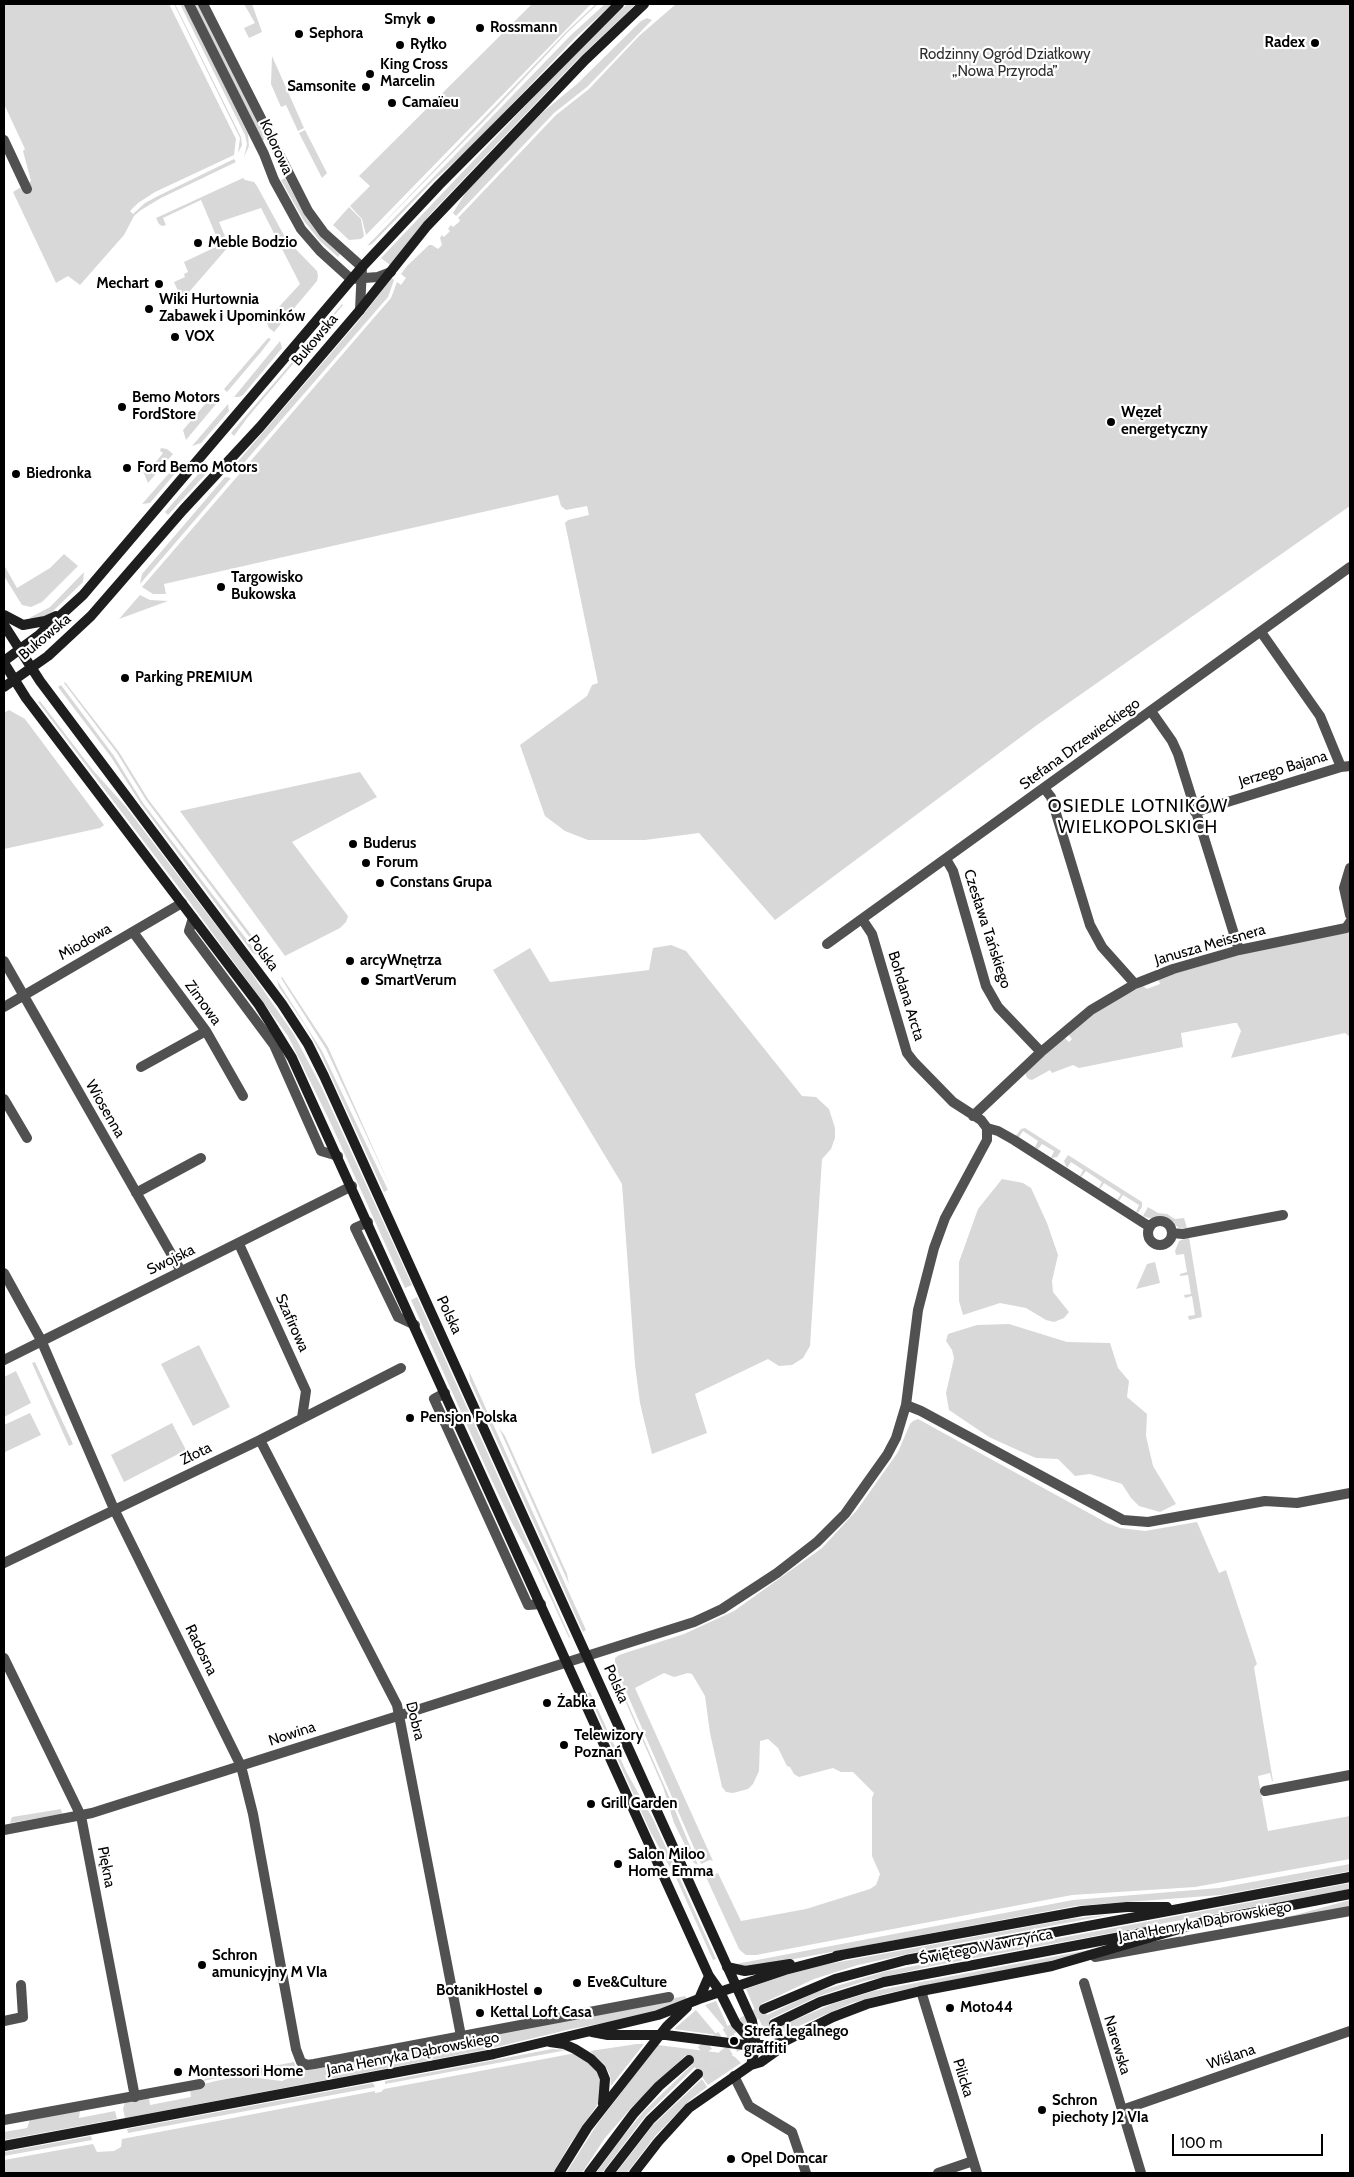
<!DOCTYPE html>
<html>
<head>
<meta charset="utf-8">
<style>
  body { margin:0 }
  #map { position:relative; width:1354px; height:2177px; overflow:hidden; background:#fff; font-family:Cabin,sans-serif }
  canvas { display:block }
  .frame { position:absolute; inset:0; border:5px solid #000; pointer-events:none }
  .scale { position:absolute; left:1172px; top:2134px; width:151px; height:22px; box-sizing:border-box; border:2px solid #000; border-top:0; padding-left:6px; font-size:15px; line-height:18px; white-space:nowrap; color:#000; -webkit-text-stroke:4px #fff; paint-order:stroke }
</style>
</head>
<body>
<div id="map">
<canvas width="1354" height="2177"></canvas>
<div class="frame"></div>
<div class="scale">100 m</div>
</div>
<script>
const g = document.querySelector('canvas').getContext('2d');
g.lineJoin = 'round';
function paint(path, color) {
  g.fillStyle = color;
  g.fill(path, 'evenodd');
}
function shape(rows) {
  const path = new Path2D();
  for (const r of rows) {
    if (r.length === 3) {
      path.moveTo(r[0] + r[2], r[1]);
      path.arc(r[0], r[1], r[2], 0, 2 * Math.PI);
      continue;
    }
    path.moveTo(r[0], r[1]);
    for (let i = 2; i < r.length; i += 2) path.lineTo(r[i], r[i + 1]);
  }
  return path;
}
function trace(path, color, width, dash) {
  g.strokeStyle = color;
  g.lineWidth = width;
  g.lineCap = dash ? 'butt' : 'round';
  g.setLineDash(dash || []);
  g.stroke(path);
}
function write(font, color, halo, rows, align = 'center') {
  g.font = font + ' Cabin,sans-serif';
  g.lineWidth = 4.5;
  g.setLineDash([]);
  g.textBaseline = 'middle';
  g.strokeStyle = halo;
  g.fillStyle = color;
  for (const [text, x, y, turn = 0] of rows) {
    g.save();
    g.translate(x, y);
    g.rotate((+turn || 0) * Math.PI / 180);
    g.textAlign = isNaN(turn) ? turn : align;
    if (halo) g.strokeText(text, 0, 0);
    g.fillText(text, 0, 0);
    g.restore();
  }
}
paint(shape([
  [4,4,169,4,236,139,234,155,155,192,138,203,130,211,133,214,145,203,158,196,234,159,236,162,161,198,141,210,134,216,124,235,80,285,68,276,56,283,13,192,31,181,23,151,25,149,4,104],
  [174,4,175,4,241,137,242,145,238,153,240,138],
  [180,4,184,4,248,134,249,146,244,157,247,144,245,135],
  [194,4,199,4,263,133,264,140,262,140],
  [244,4,252,4,262,32,249,38,244,28,255,23],
  [532,4,591,4,366,235,362,219,350,206,370,186,359,176],
  [596,4,598,4,568,32,488,117,371,236,567,31],
  [605,4,612,4,575,38,471,147,434,180,372,244,367,246,571,35],
  [627,4,636,4,577,60,432,212,390,265,381,258,548,82],
  [676,4,1350,4,1350,506,1037,725,775,920,699,833,645,840,588,840,565,831,545,816,520,745,587,696,592,685,598,683,565,523,568,520,589,515,587,506,566,510,561,506,558,495,164,584,166,594,153,594,142,587,391,298,397,282,401,285,406,278,401,274,407,266,429,245,432,245,438,249,442,245,440,238,442,235,444,237,450,231,448,229,451,225,453,227,459,222,460,220,458,218,556,115,589,89,639,36],
  [647,18,652,20,587,87,554,113,456,216,453,213,466,192,543,112,577,84,641,21],
  [272,56,304,128,298,131,286,105,281,107,271,84],
  [305,130,327,173,322,178,299,133],
  [243,178,245,180,254,182,257,186,286,239,317,271,318,276,317,281,274,332,269,328,266,321,300,284,261,208,219,222,229,246,182,300,174,282,185,277,184,274,188,272,184,262,220,245,201,200,163,218,166,225,162,226,159,224,156,218],
  [285,178,307,219,323,239,340,254,338,257,320,241,304,221,281,180],
  [349,207,361,219,364,236,361,239,349,240,333,225],
  [392,278,394,280,388,297,236,472,234,466,356,324],
  [342,304,343,305,248,417,234,436,231,433],
  [268,338,271,339,261,352,227,392,224,389],
  [280,341,282,348,278,353,243,395,239,397,234,397],
  [217,394,221,398,186,440,183,430,213,395],
  [228,404,229,411,201,443,192,446],
  [161,448,167,449,173,454,148,483,140,464,151,468,163,453,160,451],
  [179,462,178,470,150,503,142,504],
  [207,464,211,467,204,476,168,515,165,512],
  [225,477,231,478,140,584,142,574],
  [64,554,78,566,42,602,31,607,22,605,4,576,4,565,17,588,50,568],
  [84,572,83,582,53,611,44,617,28,621,31,617,50,607],
  [140,595,150,600,168,601,119,619],
  [65,682,119,752,148,799,268,957,266,959,146,800,117,753,64,683],
  [61,685,114,756,143,803,260,957,252,952,141,804,111,757,58,687],
  [40,701,92,769,126,807,241,958,293,1033,321,1086,412,1285,405,1288,332,1126,288,1036,186,897,38,702],
  [9,710,25,719,104,825,100,828,4,849,4,713],
  [360,772,377,797,292,842,348,916,346,922,340,928,285,956,180,811],
  [1350,931,1350,1037,1345,1033,1231,1058,1241,1031,1237,1023,1234,1023,1181,1033,1183,1047,1079,1068,1073,1065,1052,1073,1050,1070,1032,1080,1028,1079,1026,1076,1026,1073,1064,1037,1069,1042,1072,1039,1068,1034,1080,1024,1106,1005,1143,986,1147,989,1160,984,1158,978,1249,952],
  [671,945,686,951,802,1096,816,1097,829,1109,835,1128,835,1138,831,1149,822,1159,810,1346,803,1358,792,1365,779,1366,768,1359,695,1394,707,1433,652,1454,640,1403,635,1365,622,1184,493,970,530,948,550,982,649,970,653,948],
  [282,977,328,1047,391,1188,326,1049,281,978],
  [277,980,322,1051,388,1190,384,1192,320,1052,305,1025,279,987],
  [1025,1128,1061,1151,1057,1157,1051,1158,1054,1151,1042,1144,1038,1149,1035,1147,1038,1141,1023,1131,1019,1137,1016,1136,1021,1129],
  [1068,1155,1142,1202,1142,1207,1138,1213,1136,1212,1139,1205,1123,1195,1119,1201,1117,1200,1121,1194,1104,1183,1100,1189,1099,1188,1102,1182,1086,1171,1081,1177,1080,1176,1083,1170,1071,1162,1067,1168,1064,1161],
  [1002,1179,1023,1183,1031,1188,1047,1223,1058,1255,1052,1281,1053,1292,1069,1312,1064,1318,1054,1322,1046,1320,1026,1308,1000,1303,963,1315,959,1301,959,1262,978,1209],
  [1148,1207,1158,1213,1167,1214,1175,1219,1184,1218,1187,1228,1179,1228,1166,1218,1149,1218,1143,1216],
  [1189,1237,1202,1317,1189,1320,1188,1316,1195,1315,1192,1296,1185,1298,1184,1295,1191,1294,1188,1275,1180,1276,1180,1274,1187,1272,1184,1254,1176,1255,1175,1251,1179,1241],
  [1155,1262,1160,1283,1136,1289,1147,1264],
  [417,1297,538,1565,570,1637,569,1638,536,1566,512,1523,487,1470,411,1300],
  [1009,1324,1067,1342,1110,1343,1118,1368,1129,1381,1127,1397,1147,1414,1146,1436,1153,1466,1176,1504,1160,1512,1139,1506,1131,1498,1122,1484,1090,1474,1075,1476,1058,1459,1036,1458,1022,1452,989,1437,949,1410,946,1393,954,1358,952,1350,946,1341,948,1334,977,1325],
  [199,1345,230,1407,193,1426,161,1364],
  [35,1362,73,1444,69,1446,32,1363],
  [16,1371,31,1403,4,1417,4,1377],
  [469,1371,586,1630,583,1632,470,1381],
  [30,1413,41,1435,5,1452,4,1425],
  [918,1419,1107,1523,1120,1528,1145,1531,1197,1522,1219,1573,1226,1570,1257,1664,1254,1667,1273,1781,1272,1781,1270,1773,1258,1776,1268,1831,1350,1816,1350,1859,1195,1887,1072,1895,756,1955,746,1955,742,1952,739,1949,706,1877,718,1873,741,1921,806,1909,870,1889,876,1885,880,1874,872,1856,872,1798,874,1793,853,1772,841,1772,833,1768,799,1777,794,1774,790,1767,787,1766,778,1748,768,1739,760,1741,759,1771,753,1784,748,1789,733,1793,726,1792,722,1787,710,1733,705,1696,692,1674,688,1673,674,1677,664,1673,635,1688,713,1861,710,1860,701,1864,615,1666,615,1658,619,1655,684,1634,734,1611,822,1548,857,1510,898,1452,910,1424,913,1421],
  [172,1423,186,1450,124,1482,111,1455],
  [499,1428,505,1436,567,1574,569,1584],
  [617,1679,672,1803,698,1865,694,1863,674,1823,663,1787,616,1680],
  [590,1692,627,1773,653,1819,716,1959,713,1960,677,1880,650,1831,588,1693],
  [61,1809,62,1814,10,1823,12,1817],
  [1350,1864,1350,1871,1221,1895,1075,1906,757,1966,748,1967,736,1964,1073,1900,1219,1888],
  [1350,1883,1350,1889,937,1965,865,1981,819,1996,770,2019,776,2028,832,2004,874,1991,1109,1946,1082,1956,888,1993,852,2003,773,2037,766,2035,746,1989,786,1975,823,1965,1070,1919,1114,1914,944,1946,858,1965,814,1979,761,2004,767,2015,816,1992,887,1971],
  [1350,1900,1350,1908,1192,1935,1295,1915],
  [685,1996,687,1999,648,2015,571,2029,484,2050,125,2118,123,2109,125,2102,149,2098,150,2105,191,2097,190,2090,204,2087,204,2084,216,2081,242,2076,282,2081,311,2068,468,2038,469,2046,500,2041,499,2032],
  [716,2001,728,2027,737,2038,732,2037,705,2005],
  [696,2010,717,2035,674,2029],
  [637,2044,644,2044,611,2086,610,2075,605,2065,590,2051],
  [658,2045,729,2054,735,2057,741,2063,708,2085,695,2067,646,2115,602,2173,596,2173,621,2139,644,2111,693,2064,686,2055,631,2108,605,2138,582,2173,566,2173,598,2123],
  [552,2049,567,2050,385,2084,385,2081],
  [576,2053,592,2064,601,2077,600,2101,570,2144,553,2173,4,2173,4,2160,93,2144,97,2152,114,2151,121,2147,122,2139,375,2091,375,2093,381,2092,384,2089],
  [294,2062,296,2070,291,2074,281,2077,241,2073,203,2081,205,2079],
  [702,2079,707,2087,690,2100,655,2136,627,2173,616,2173,653,2125],
  [373,2083,375,2087,128,2133,127,2129],
  [80,2110,79,2118,115,2111,117,2119,4,2140,4,2132,27,2128,30,2119],
  [91,2136,92,2140,4,2156,4,2152]
]), '#d8d8d8');
trace(shape([
  [689,2060,718,2038,764,2009],
  [698,2074,726,2053,774,2024]
]), '#d9d9d9', 10, [10, 5]);
trace(shape([
  [189,4,264,154,274,180,301,229,320,251,351,279,378,277,391,272],
  [203,4,308,211,324,233,362,267,360,310],
  [4,140,27,189],
  [1261,632,1320,716,1341,767],
  [1151,711,1172,741,1178,754,1239,950],
  [1044,788,1051,797,1090,925,1102,947,1135,984],
  [1195,812,1341,767,1350,766],
  [946,859,953,871,986,986,998,1007,1041,1052],
  [1350,868,1344,888,1350,915],
  [193,918,189,931,274,1045,321,1151,338,1156],
  [862,919,872,934,907,1053,914,1062,953,1102,981,1120,987,1128],
  [133,932,206,1031,243,1096],
  [827,944,1350,567],
  [4,961,181,1271],
  [4,1007,182,903],
  [141,1067,206,1031],
  [4,1099,27,1138],
  [973,1116,1041,1052,1091,1010,1135,984,1173,969,1239,950,1346,928,1350,922],
  [987,1128,998,1131,1014,1140,1150,1227],
  [136,1193,201,1158],
  [1160,1233,12],
  [368,1222,355,1228,398,1317,415,1325],
  [1172,1233,1183,1234,1283,1215],
  [239,1244,306,1391,302,1418],
  [4,1273,41,1340,114,1509,241,1766,253,1814,296,2049,301,2062,307,2065,314,2064,669,1997],
  [4,1360,352,1186],
  [445,1393,434,1399,528,1605,541,1604],
  [906,1405,921,1411,1123,1520,1148,1522,1265,1501,1297,1503,1350,1493],
  [260,1440,397,1705,461,2036],
  [4,1563,260,1440,401,1368],
  [4,1658,81,1816,135,2097],
  [1265,1791,1350,1775],
  [4,1830,92,1813,694,1622,722,1609,777,1573,817,1542,845,1514,887,1455,896,1438,906,1405,918,1310,934,1248,945,1218,987,1140,987,1128],
  [1095,1957,1350,1911],
  [1084,1983,1141,2173],
  [921,1991,977,2173],
  [4,2021,23,2017,21,1985],
  [734,2076,749,2106,792,2132,806,2173],
  [1122,2110,1350,2031],
  [4,2120,200,2084],
  [938,2173,973,2161]
]), '#515151', 10);
trace(shape([
  [4,615,23,625,45,621,56,616],
  [4,625,40,681,282,1004,308,1044,324,1076,752,2021,756,2045,751,2065],
  [4,661,39,635,83,595,362,267,439,185,619,4],
  [4,663,26,698,259,1005,292,1058,709,1976,719,1990,736,2024,756,2045],
  [4,687,48,656,91,616,183,510,260,427,360,310,427,226,585,60,644,4],
  [1204,1922,1350,1894],
  [836,1956,1082,1911,1127,1907,1167,1907],
  [727,1967,745,1971,790,1964],
  [699,1999,709,1976],
  [764,2009,835,1979,906,1960,1350,1877],
  [774,2024,820,2002,884,1982,1147,1932],
  [592,2032,608,2035,666,2035,745,2045,771,2045,785,2041,833,2017,867,2004,921,1991,1052,1966,1210,1920],
  [550,2042,564,2044,575,2049,591,2059,601,2069,605,2079,603,2104],
  [4,2146,494,2054,658,2015,699,1999,785,1970,843,1955],
  [559,2173,587,2128,667,2026,687,2007],
  [589,2173,634,2113,659,2086,689,2060],
  [609,2173,650,2120,698,2074],
  [634,2173,658,2142,689,2108,751,2065,761,2062,775,2052,784,2041]
]), '#1e1e1e', 10);
for (const [x, y, r, color] of [
  [431,20,5,"#000"],
  [480,28,5,"#000"],
  [299,34,5,"#000"],
  [1315,43,5,"#000"],
  [400,45,5,"#000"],
  [370,74,5,"#000"],
  [366,87,5,"#000"],
  [392,103,5,"#000"],
  [198,243,5,"#000"],
  [159,284,5,"#000"],
  [149,309,5,"#000"],
  [175,337,5,"#000"],
  [122,407,5,"#000"],
  [1111,422,5,"#000"],
  [127,468,5,"#000"],
  [16,474,5,"#000"],
  [221,587,5,"#000"],
  [125,678,5,"#000"],
  [353,844,5,"#000"],
  [366,863,5,"#000"],
  [380,883,5,"#000"],
  [350,961,5,"#000"],
  [365,981,5,"#000"],
  [410,1418,5,"#000"],
  [547,1703,5,"#000"],
  [564,1745,5,"#000"],
  [591,1804,5,"#000"],
  [618,1864,5,"#000"],
  [202,1965,5,"#000"],
  [577,1983,5,"#000"],
  [538,1991,5,"#000"],
  [950,2008,5,"#000"],
  [480,2013,5,"#000"],
  [734,2041,5,"#000"],
  [178,2072,5,"#000"],
  [1042,2110,5,"#000"],
  [731,2159,5,"#000"]
]) {
  const dot = new Path2D();
  dot.arc(x, y, r, 0, 2 * Math.PI);
  g.fillStyle = color;
  g.fill(dot);
  trace(dot, '#fff', 2);
}
write('bold 15px', '#000', '#fff', [
  ["Smyk",421,20,"right"],
  ["Rossmann",490,28],
  ["Sephora",309,34],
  ["Radex",1305,43,"right"],
  ["Ryłko",410,45],
  ["King Cross",380,65],
  ["Marcelin",380,82],
  ["Samsonite",356,87,"right"],
  ["Camaïeu",402,103],
  ["Meble Bodzio",208,243],
  ["Mechart",149,284,"right"],
  ["Wiki Hurtownia",159,300],
  ["Zabawek i Upominków",159,317],
  ["VOX",185,337],
  ["Bemo Motors",132,398],
  ["FordStore",132,415],
  ["Węzeł",1121,413],
  ["energetyczny",1121,430],
  ["Ford Bemo Motors",137,468],
  ["Biedronka",26,474],
  ["Targowisko",231,578],
  ["Bukowska",231,595],
  ["Parking PREMIUM",135,678],
  ["Buderus",363,844],
  ["Forum",376,863],
  ["Constans Grupa",390,883],
  ["arcyWnętrza",360,961],
  ["SmartVerum",375,981],
  ["Pensjon Polska",420,1418],
  ["Żabka",557,1703],
  ["Telewizory",574,1736],
  ["Poznań",574,1753],
  ["Grill Garden",601,1804],
  ["Salon Miloo",628,1855],
  ["Home Emma",628,1872],
  ["Schron",212,1956],
  ["amunicyjny M VIa",212,1973],
  ["Eve&Culture",587,1983],
  ["BotanikHostel",528,1991,"right"],
  ["Moto44",960,2008],
  ["Kettal Loft Casa",490,2013],
  ["Strefa legalnego",744,2032],
  ["graffiti",744,2049],
  ["Montessori Home",188,2072],
  ["Schron",1052,2101],
  ["piechoty J2 VIa",1052,2118],
  ["Opel Domcar",741,2159]
], 'left');
write('15px', '#2f2f2f', '#fff', [
  ["Rodzinny Ogród Działkowy",1005,55],
  ["„Nowa Przyroda”",1005,72]
]);
write('15px', '#000', '#fff', [
  ["Kolorowa",276,147,65],
  ["Bukowska",315,340,-50],
  ["Bukowska",45,637,-40],
  ["Stefana Drzewieckiego",1080,744,-36],
  ["Jerzego Bajana",1283,769,-17],
  ["Czesława Tańskiego",987,929,72],
  ["Miodowa",85,942,-30],
  ["Janusza Meissnera",1210,945,-16],
  ["Polska",263,953,53],
  ["Bohdana Arcta",906,996,73],
  ["Zimowa",203,1003,54],
  ["Wiosenna",105,1109,60],
  ["Swojska",171,1260,-26],
  ["Polska",449,1315,65],
  ["Szafirowa",292,1323,66],
  ["Złota",196,1454,-26],
  ["Radosna",201,1650,64],
  ["Polska",616,1684,66],
  ["Dobra",415,1721,76],
  ["Nowina",292,1734,-18],
  ["Piękna",106,1867,79],
  ["Jana Henryka Dąbrowskiego",1205,1922,-10],
  ["Świętego Wawrzyńca",986,1947,-11],
  ["Narewska",1117,2045,73],
  ["Jana Henryka Dąbrowskiego",413,2054,-11],
  ["Wiślana",1231,2057,-19],
  ["Pilicka",963,2078,73]
]);
g.letterSpacing = '1px';
write('18px', '#000', '#fff', [
  ["OSIEDLE LOTNIKÓW",1138,807],
  ["WIELKOPOLSKICH",1138,828]
]);
g.letterSpacing = '0px';
</script>
</body>
</html>
